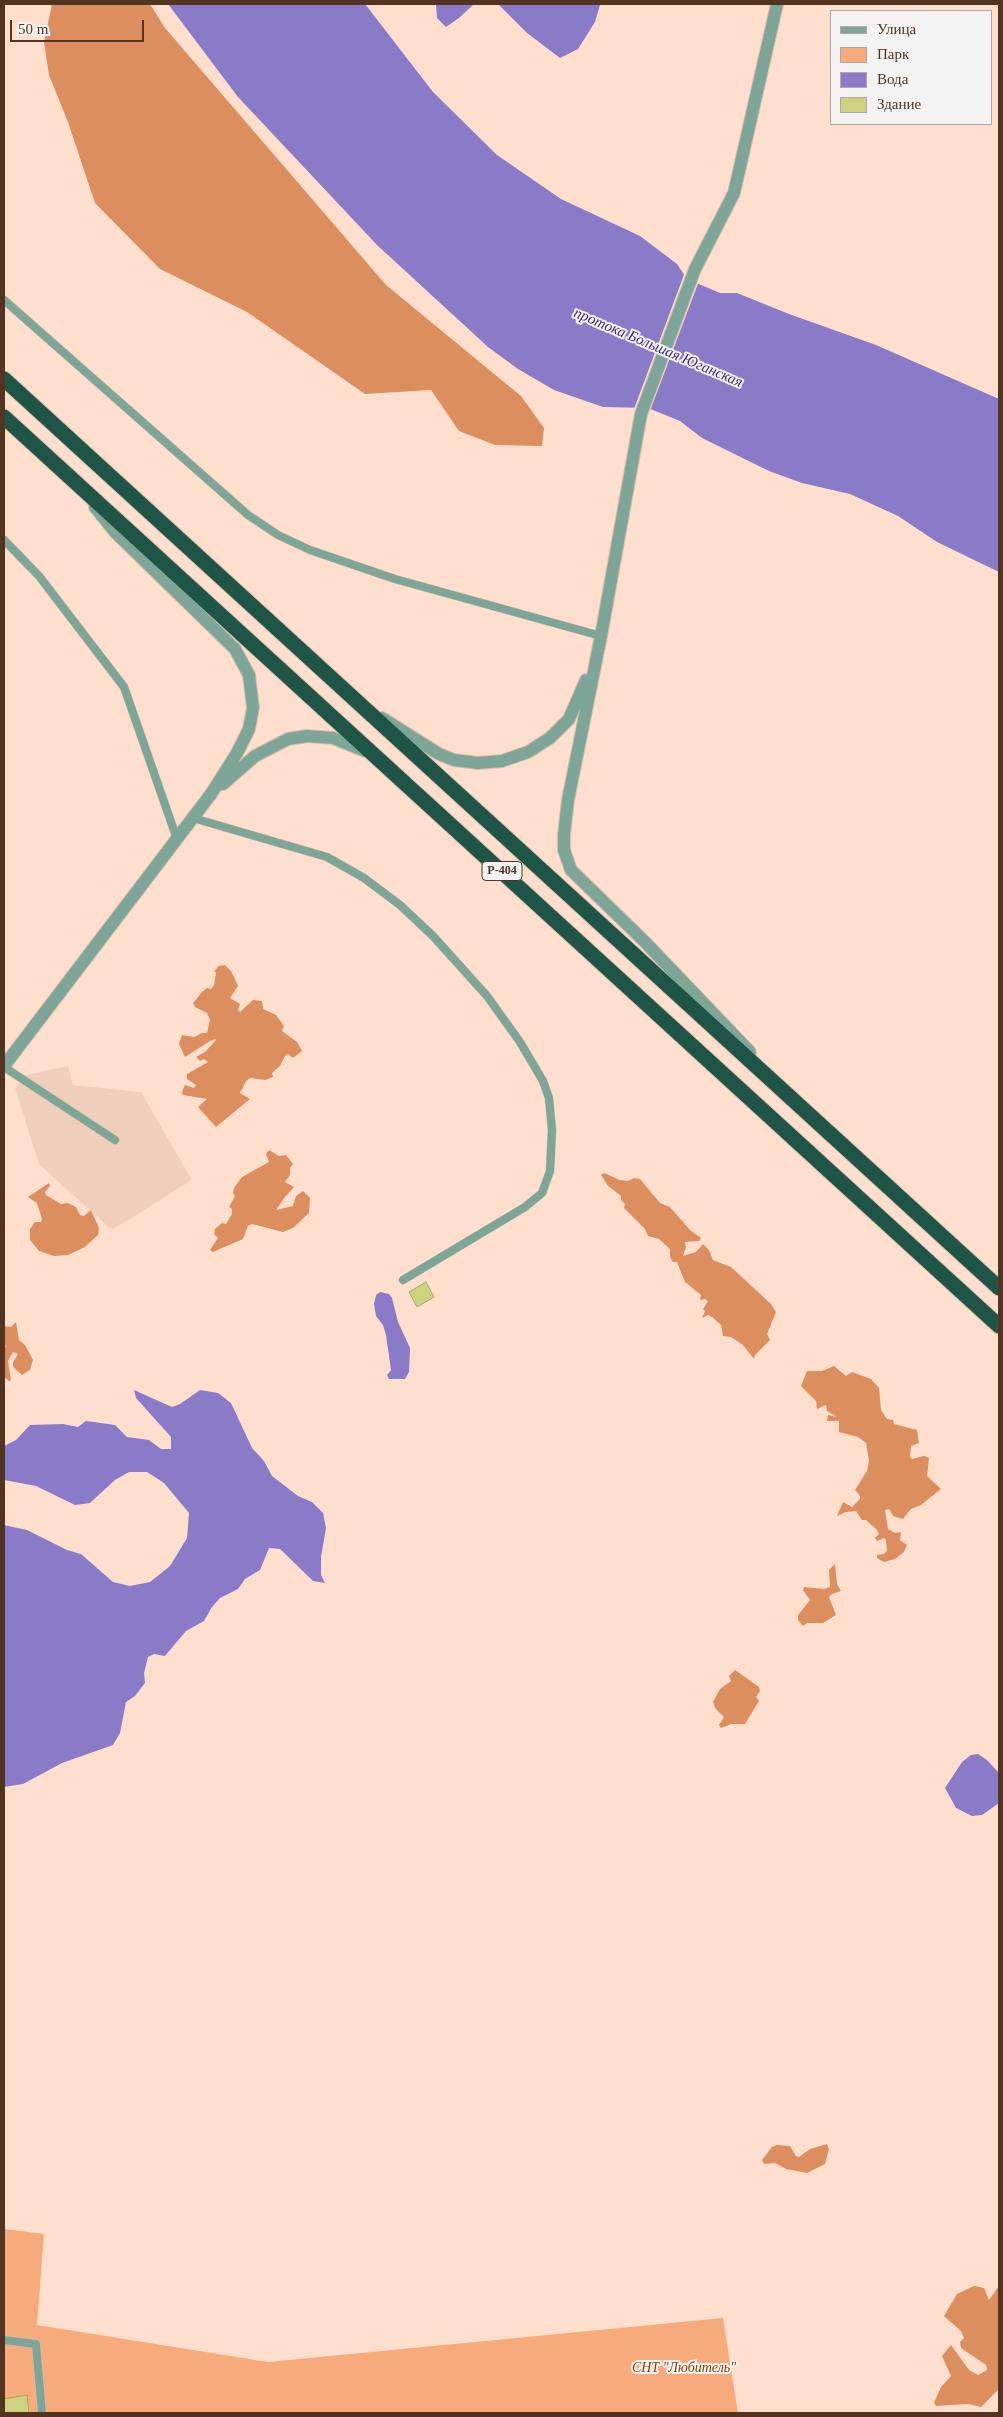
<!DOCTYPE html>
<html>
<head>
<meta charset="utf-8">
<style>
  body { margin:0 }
  #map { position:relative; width:1003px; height:2417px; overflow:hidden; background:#fedfcd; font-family:"Times New Roman",serif }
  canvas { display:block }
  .frame { position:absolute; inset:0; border:5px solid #523421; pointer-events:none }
  .legend { position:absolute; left:830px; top:10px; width:162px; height:115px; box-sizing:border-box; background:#f3f3f3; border:1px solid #b3a79f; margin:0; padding:6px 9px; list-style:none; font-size:15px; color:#523421 }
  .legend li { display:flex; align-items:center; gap:10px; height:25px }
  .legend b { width:25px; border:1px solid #b3a79f }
  .scale { position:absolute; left:10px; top:20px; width:134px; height:22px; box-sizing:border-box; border:2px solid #523421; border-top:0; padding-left:6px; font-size:15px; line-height:18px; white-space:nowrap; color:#523421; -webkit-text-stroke:4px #f3f3f3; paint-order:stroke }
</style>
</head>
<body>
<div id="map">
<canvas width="1003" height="2417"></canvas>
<div class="frame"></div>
<ul class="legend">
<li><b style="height:6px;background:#7ea698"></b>Улица</li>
<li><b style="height:14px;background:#f7ab7d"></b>Парк</li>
<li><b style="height:14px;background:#8a7bc8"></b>Вода</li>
<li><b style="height:14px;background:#ccd280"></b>Здание</li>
</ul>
<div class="scale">50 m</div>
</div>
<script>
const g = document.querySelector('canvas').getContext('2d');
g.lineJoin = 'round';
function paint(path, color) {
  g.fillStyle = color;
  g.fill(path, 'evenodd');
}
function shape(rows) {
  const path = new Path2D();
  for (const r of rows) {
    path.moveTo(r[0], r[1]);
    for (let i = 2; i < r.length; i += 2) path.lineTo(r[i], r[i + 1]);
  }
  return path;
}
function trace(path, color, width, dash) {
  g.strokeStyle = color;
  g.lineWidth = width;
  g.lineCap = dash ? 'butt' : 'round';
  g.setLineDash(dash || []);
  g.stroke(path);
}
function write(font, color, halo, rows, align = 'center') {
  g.font = font + ' "Times New Roman",serif';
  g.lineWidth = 4;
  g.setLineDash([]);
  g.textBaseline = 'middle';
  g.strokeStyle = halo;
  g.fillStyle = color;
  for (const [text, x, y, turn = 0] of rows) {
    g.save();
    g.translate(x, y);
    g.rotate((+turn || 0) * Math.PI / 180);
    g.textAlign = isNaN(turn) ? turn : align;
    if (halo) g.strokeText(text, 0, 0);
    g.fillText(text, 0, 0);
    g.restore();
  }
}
paint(shape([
  [68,1066,73,1085,141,1092,192,1180,112,1230,39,1164,15,1088,27,1075]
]), '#efcebb');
paint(shape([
  [4,2229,44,2234,37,2325,268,2362,723,2318,738,2413,4,2413]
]), '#f7ab7d');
paint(shape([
  [52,4,150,4,165,28,386,285,521,396,544,428,542,446,495,445,459,431,431,390,365,394,247,312,160,269,95,203,68,122,49,75,44,42],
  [225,965,231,971,238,986,230,998,240,1004,238,1010,240,1012,253,1000,262,1001,263,1009,276,1015,284,1026,282,1031,297,1042,302,1051,293,1058,288,1054,285,1056,280,1066,272,1073,273,1077,265,1080,250,1078,246,1081,240,1093,250,1099,216,1127,198,1107,207,1099,183,1095,182,1092,185,1085,194,1088,196,1085,187,1079,187,1074,208,1062,204,1059,200,1061,196,1057,205,1052,216,1040,215,1039,210,1041,185,1057,179,1044,182,1035,194,1037,202,1033,207,1033,210,1020,207,1013,195,1007,193,1003,202,992,207,988,211,989,214,985,216,973,214,971,219,966],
  [269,1150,279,1156,286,1155,293,1164,290,1168,290,1175,285,1182,294,1187,285,1197,276,1210,293,1206,296,1196,303,1191,310,1198,309,1213,293,1228,283,1232,252,1224,248,1226,243,1239,213,1252,210,1250,218,1238,214,1234,215,1229,222,1223,226,1224,232,1214,232,1209,229,1207,235,1196,233,1193,234,1188,242,1177,269,1162,266,1154],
  [604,1173,620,1180,628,1181,634,1178,640,1179,660,1203,670,1207,690,1230,701,1238,699,1241,685,1242,686,1247,683,1256,696,1252,703,1244,709,1250,713,1260,731,1267,771,1304,776,1312,767,1334,770,1340,755,1355,754,1359,743,1345,731,1337,723,1336,721,1325,712,1317,708,1315,702,1318,705,1311,703,1309,708,1301,705,1299,700,1300,701,1295,685,1282,677,1262,673,1262,670,1257,670,1249,659,1239,648,1236,645,1229,624,1208,625,1204,621,1200,621,1196,608,1186,601,1175],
  [49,1183,50,1186,45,1192,46,1195,61,1204,68,1203,76,1207,80,1215,84,1216,91,1210,99,1228,98,1235,85,1247,68,1255,54,1256,39,1251,30,1240,30,1229,35,1222,41,1222,42,1219,37,1203,28,1197],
  [16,1322,19,1340,25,1345,33,1360,30,1370,22,1375,13,1367,13,1362,18,1354,13,1352,8,1361,11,1380,9,1381,4,1377,4,1349,6,1346,4,1344,4,1326,11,1327],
  [834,1366,846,1376,852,1372,871,1379,879,1388,881,1410,887,1419,893,1420,894,1424,917,1430,919,1443,911,1446,910,1457,912,1459,924,1456,929,1458,927,1476,941,1489,921,1505,911,1509,903,1519,893,1516,889,1509,885,1510,888,1529,895,1533,901,1532,900,1540,907,1545,904,1552,895,1559,884,1562,877,1558,877,1555,884,1554,887,1551,886,1540,884,1538,877,1541,875,1538,879,1534,877,1530,866,1520,862,1520,856,1511,846,1512,837,1516,843,1502,852,1507,860,1499,860,1496,855,1490,867,1471,869,1461,866,1443,858,1437,839,1432,839,1421,827,1421,828,1415,837,1417,827,1411,826,1405,817,1409,816,1401,801,1386,807,1371,822,1371],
  [835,1564,837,1584,841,1591,832,1594,829,1597,836,1615,823,1623,807,1623,803,1626,798,1620,798,1615,810,1600,803,1590,804,1587,824,1589,830,1587,829,1570],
  [735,1670,759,1687,760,1691,756,1697,759,1701,745,1724,731,1724,721,1728,719,1725,724,1717,715,1708,713,1702,720,1689,731,1681,729,1676],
  [827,2144,829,2149,825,2164,807,2173,786,2169,775,2163,764,2164,762,2160,772,2147,777,2145,790,2146,796,2156,799,2157,810,2149],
  [974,2286,984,2288,989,2300,999,2286,999,2389,981,2407,968,2404,936,2406,934,2403,941,2387,951,2376,942,2356,951,2345,969,2370,978,2375,987,2370,986,2365,961,2348,960,2342,964,2338,961,2331,944,2316,957,2294]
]), '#dc8e5e');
paint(shape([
  [168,4,365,4,433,92,497,155,561,199,640,236,677,264,687,279,720,293,737,293,789,314,876,345,999,399,999,572,937,542,898,516,850,494,802,483,769,471,702,438,680,421,648,408,603,407,554,390,518,369,488,347,377,245,238,97],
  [436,4,474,4,459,18,446,27,437,18],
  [493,4,599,4,600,5,595,22,578,49,560,58,527,33,499,5],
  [380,1292,389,1294,392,1298,398,1322,410,1348,409,1372,405,1379,389,1379,387,1375,391,1370,386,1335,383,1325,376,1316,374,1304,376,1295],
  [134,1390,172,1407,180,1404,200,1390,218,1393,231,1403,252,1448,264,1461,272,1476,298,1496,312,1502,323,1513,326,1528,321,1557,321,1575,325,1583,313,1581,280,1549,269,1548,260,1570,245,1579,238,1589,220,1598,212,1607,204,1621,186,1631,165,1656,154,1654,148,1657,144,1673,145,1683,135,1696,126,1702,120,1733,113,1745,62,1763,23,1784,4,1787,4,1525,27,1530,67,1550,81,1554,113,1582,130,1586,150,1582,170,1566,187,1538,189,1513,164,1483,147,1472,129,1472,115,1480,90,1503,75,1505,36,1486,4,1480,4,1446,16,1440,30,1425,63,1424,78,1427,86,1421,115,1425,127,1437,149,1440,161,1449,171,1449,171,1437,136,1398],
  [978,1754,987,1760,999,1773,999,1803,982,1815,972,1816,956,1808,945,1788,962,1762,971,1755]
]), '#8a7bc8');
paint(shape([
  [685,272,689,277,699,281,650,411,634,409]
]), '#fedfcd');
const building = shape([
  [426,1282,434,1297,417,1307,409,1292,426,1282],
  [27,2395,29,2413,4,2413,4,2399,27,2395]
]);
paint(building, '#ccd280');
trace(building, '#a6ab5a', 1);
const lane = shape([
  [4,300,248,515,278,535,310,550,395,579,601,636],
  [4,540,39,576,124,687,177,839],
  [193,818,327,857,364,878,400,905,433,936,487,996,520,1042,543,1081,549,1098,552,1130,550,1171,542,1193,525,1207,403,1280],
  [4,1067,115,1140],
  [4,2340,36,2344,42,2413]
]);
const street = shape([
  [382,718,439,754,454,760,478,763,502,761,528,752,550,738,569,719,586,680],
  [223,784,255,756,288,739,307,736,333,738,365,751],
  [750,1052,645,942,571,870,564,850,564,834,568,800,601,636,641,414,695,269,734,193,777,4],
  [4,1066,211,794,237,753,249,729,253,708,249,675,235,649,115,532,95,507]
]);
const highway = shape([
  [4,379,999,1288],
  [4,417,999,1326]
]);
trace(lane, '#dcbdab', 9);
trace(street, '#dcbdab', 14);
trace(highway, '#dcbdab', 17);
trace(lane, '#7ea698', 8);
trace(street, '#7ea698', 12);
trace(highway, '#1e5546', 15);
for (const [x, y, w] of [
  [502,871,40]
]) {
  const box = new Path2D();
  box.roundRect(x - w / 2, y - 9.5, w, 19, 4);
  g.fillStyle = '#f3f3f3';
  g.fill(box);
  trace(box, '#523421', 1);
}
write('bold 12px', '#523421', null, [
  ["Р-404",502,871]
]);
write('italic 14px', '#853e01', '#f3f3f3', [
  ["СНТ \"Любитель\"",684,2368]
]);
write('italic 15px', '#442883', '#f3f3f3', [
  ["протока Большая Юганская",658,348,23]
]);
</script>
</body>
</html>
